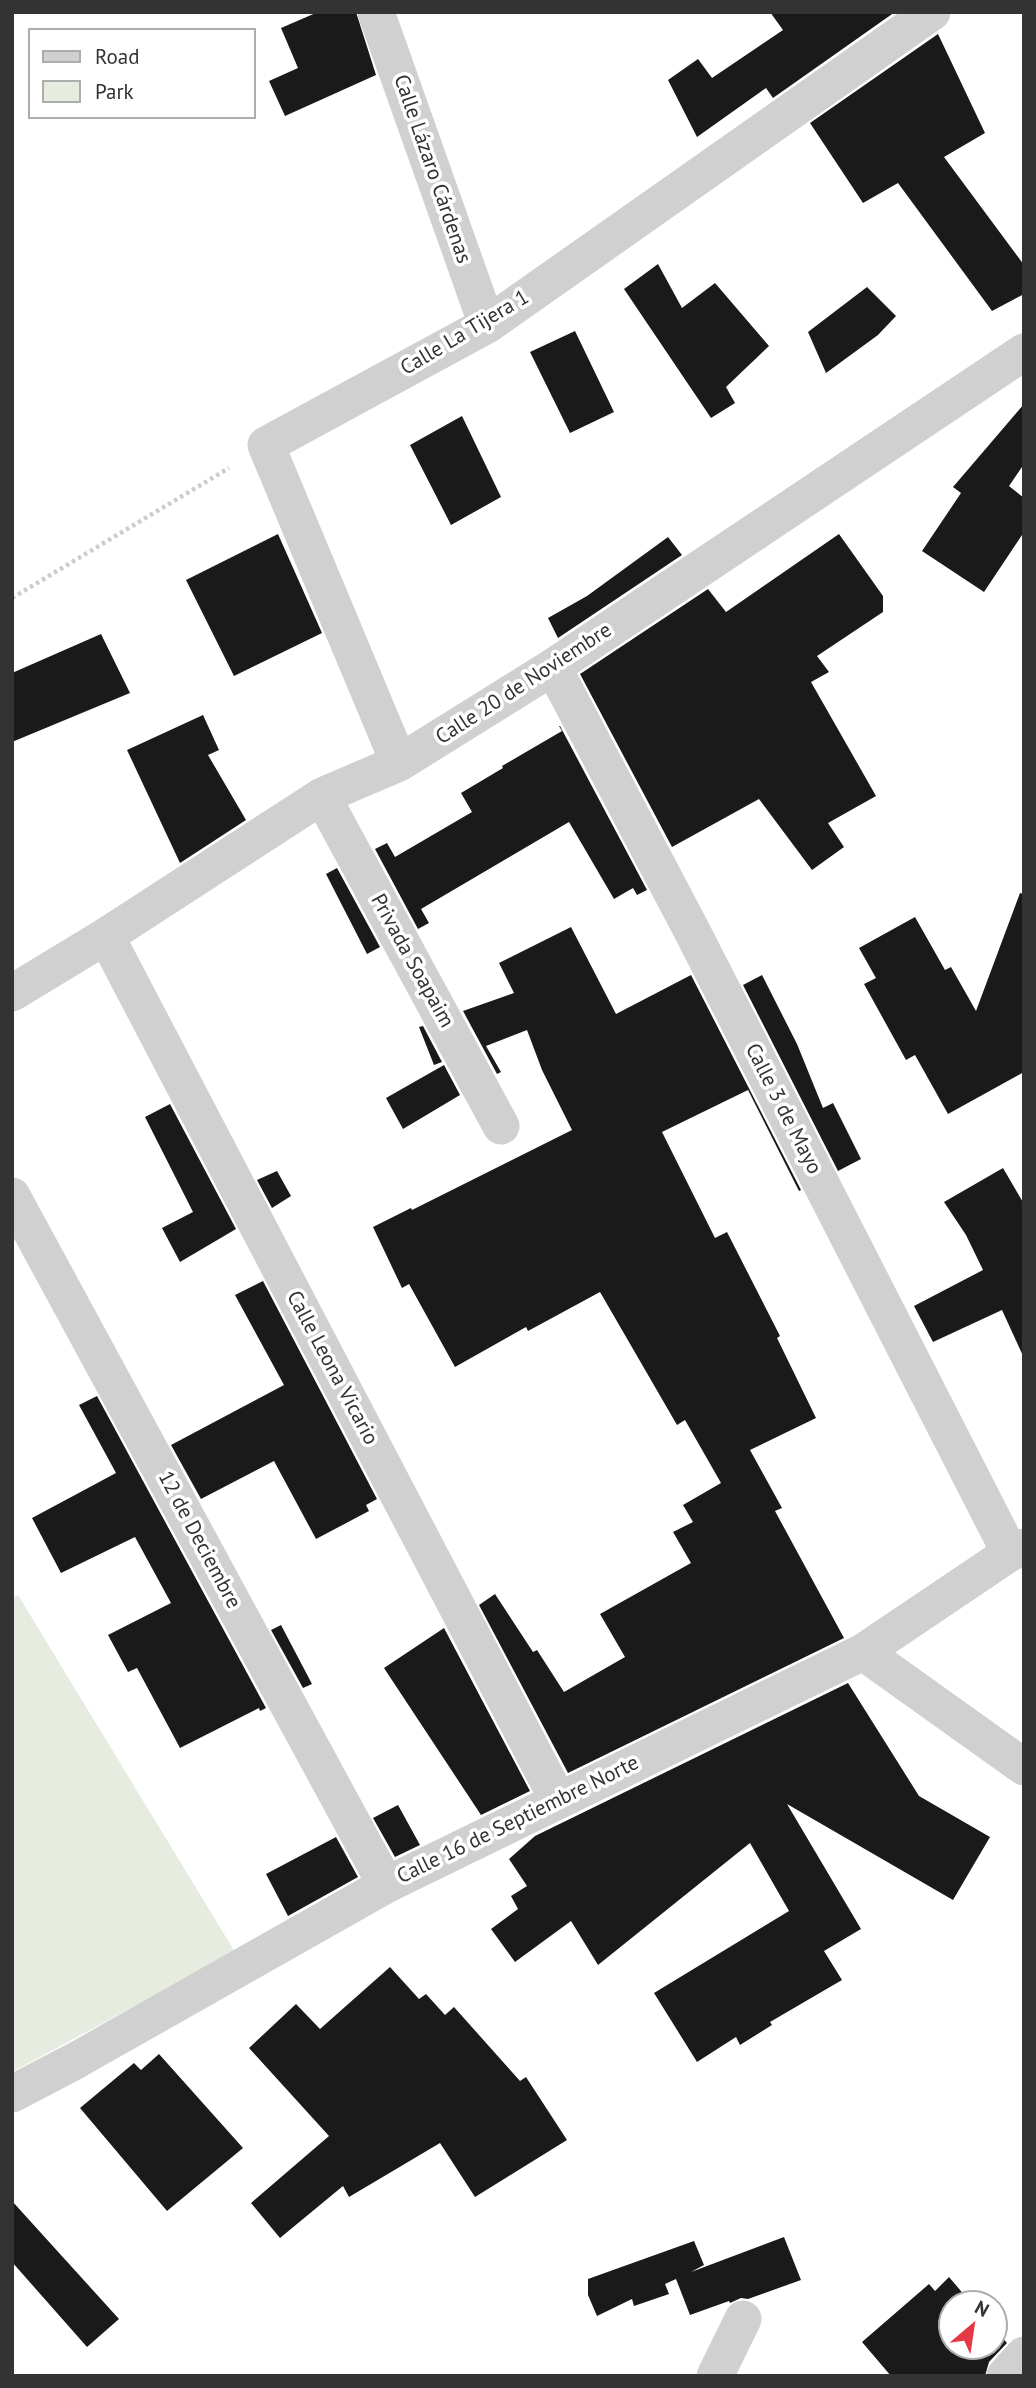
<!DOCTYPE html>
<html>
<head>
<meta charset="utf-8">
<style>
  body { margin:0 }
  #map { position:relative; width:1036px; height:2388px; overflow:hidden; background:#fff; font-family:"PT Sans",sans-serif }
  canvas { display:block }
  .frame { position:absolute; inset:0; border:14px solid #333; pointer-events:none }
  .legend { position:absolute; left:28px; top:28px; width:228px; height:91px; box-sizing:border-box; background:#fff; border:2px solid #adadad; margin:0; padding:9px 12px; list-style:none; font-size:21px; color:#333 }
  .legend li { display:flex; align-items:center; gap:14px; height:35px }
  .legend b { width:35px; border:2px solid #adadad }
  .north { position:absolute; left:938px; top:2290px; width:70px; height:70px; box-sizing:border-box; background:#fff; border:2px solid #adadad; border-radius:50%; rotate:29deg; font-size:19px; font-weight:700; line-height:28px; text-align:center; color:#333 }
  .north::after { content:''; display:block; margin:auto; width:24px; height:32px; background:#e63946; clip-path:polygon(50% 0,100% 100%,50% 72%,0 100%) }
</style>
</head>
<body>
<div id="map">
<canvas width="1036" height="2388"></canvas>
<div class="frame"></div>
<ul class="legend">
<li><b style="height:9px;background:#d0d0d0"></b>Road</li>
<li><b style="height:19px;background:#e6ecdf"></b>Park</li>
</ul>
<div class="north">N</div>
</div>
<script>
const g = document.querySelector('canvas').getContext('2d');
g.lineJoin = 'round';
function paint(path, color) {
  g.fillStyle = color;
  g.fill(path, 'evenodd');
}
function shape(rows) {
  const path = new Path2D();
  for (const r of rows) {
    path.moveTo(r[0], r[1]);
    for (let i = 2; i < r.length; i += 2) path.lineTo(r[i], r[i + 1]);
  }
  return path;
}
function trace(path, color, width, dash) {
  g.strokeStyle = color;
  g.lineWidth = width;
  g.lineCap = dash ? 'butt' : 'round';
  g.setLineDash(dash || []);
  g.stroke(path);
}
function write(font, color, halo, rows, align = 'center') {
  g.font = font + ' "PT Sans",sans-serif';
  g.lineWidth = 7;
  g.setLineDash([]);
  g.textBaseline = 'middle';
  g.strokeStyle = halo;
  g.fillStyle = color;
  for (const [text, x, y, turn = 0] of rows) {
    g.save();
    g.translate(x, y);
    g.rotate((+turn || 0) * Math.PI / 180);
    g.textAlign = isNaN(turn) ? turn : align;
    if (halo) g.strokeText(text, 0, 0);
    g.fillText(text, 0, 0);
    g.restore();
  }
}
paint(shape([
  [18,1595,235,1952,12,2072,12,1598]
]), '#e6ecdf');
paint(shape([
  [318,12,356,12,376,75,285,116,269,81,298,68,281,28],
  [770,12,895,12,773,98,766,88,697,137,668,80,698,59,712,78,783,30],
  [938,34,985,133,944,157,1024,265,1024,294,992,311,898,183,863,203,810,123],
  [658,264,682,308,715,283,769,346,726,387,735,403,711,418,624,289],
  [867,287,896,316,878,335,826,373,808,332],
  [575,331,614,412,570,433,530,352],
  [1024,404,1024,464,1009,486,1024,498,1024,532,984,592,922,551,961,493,953,487],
  [462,416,501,497,451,525,410,445],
  [278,534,322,633,234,676,186,580],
  [839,534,883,596,883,612,817,656,829,672,811,682,876,796,828,823,844,847,812,870,759,799,672,847,580,674,708,589,726,612],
  [668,537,682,555,558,638,548,618,587,596],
  [101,634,130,693,12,742,12,673],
  [203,715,219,750,208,755,246,820,180,863,127,750],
  [559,726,560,726,647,890,637,895,633,888,614,899,569,822,421,909,429,923,418,929,375,849,387,843,395,857,472,812,461,793,503,768,502,766,562,731],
  [337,868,380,947,367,954,326,874],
  [1020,893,1024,894,1024,1072,948,1114,915,1055,906,1060,864,984,876,978,859,948,915,917,945,970,951,967,976,1011],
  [571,927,616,1014,691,975,801,1190,799,1191,748,1090,662,1132,715,1238,727,1232,780,1336,777,1338,816,1418,750,1450,782,1508,775,1511,844,1638,568,1773,479,1605,495,1594,533,1652,537,1650,564,1692,625,1657,600,1614,691,1563,673,1532,693,1522,683,1505,721,1483,685,1420,677,1425,600,1292,528,1331,526,1327,455,1367,409,1284,402,1288,373,1227,411,1208,412,1210,572,1130,542,1070,527,1030,486,1046,501,1072,497,1074,463,1011,514,993,499,963],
  [762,975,797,1044,823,1108,833,1103,861,1159,838,1171,743,985],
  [423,1026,442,1062,434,1065,419,1027],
  [444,1065,460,1095,403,1129,386,1098],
  [170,1104,236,1229,180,1262,162,1228,193,1212,145,1117],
  [1003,1168,1024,1204,1024,1358,1002,1310,933,1342,914,1306,983,1270,966,1235,944,1202],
  [277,1171,291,1196,272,1208,257,1180],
  [263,1281,377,1499,366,1505,369,1511,316,1539,274,1461,201,1499,171,1445,284,1385,235,1295],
  [97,1396,266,1708,260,1711,259,1708,180,1748,137,1668,128,1672,108,1635,171,1603,135,1537,61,1573,32,1518,116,1473,79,1405],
  [281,1625,312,1684,303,1688,271,1630],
  [444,1628,530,1791,481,1815,384,1668],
  [848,1683,919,1796,990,1837,953,1900,787,1804,861,1929,824,1951,842,1980,770,2022,772,2025,740,2045,736,2037,697,2062,654,1993,789,1911,750,1843,598,1965,571,1921,515,1962,491,1929,518,1909,511,1896,527,1886,509,1859,535,1836],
  [398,1805,420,1845,395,1857,373,1818],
  [336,1837,358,1877,288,1916,266,1874],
  [390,1967,419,1999,426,1994,445,2015,454,2007,520,2081,526,2077,567,2140,475,2197,440,2143,349,2197,343,2186,280,2238,251,2203,329,2136,249,2048,296,2004,320,2029],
  [159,2054,243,2148,167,2211,80,2108,134,2063,141,2070],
  [12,2201,119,2319,87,2347,12,2262],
  [784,2237,801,2280,748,2299,741,2298,730,2303,729,2301,690,2315,676,2279,665,2284,669,2294,634,2306,632,2299,597,2316,588,2295,588,2279,694,2241,704,2265,691,2272],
  [949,2277,972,2304,952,2304,952,2346,994,2346,994,2328,1007,2343,989,2362,985,2376,891,2376,862,2342,929,2284,935,2291]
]), '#1a1a1a');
trace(shape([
  [12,598,229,468]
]), '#cdcdcd', 4.5, [3.5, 3.5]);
trace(shape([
  [376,12,487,325],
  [553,667,692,931,1010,1553],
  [399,763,266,445,487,325,932,12],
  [322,796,501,1126],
  [106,936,558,1800],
  [12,993,106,936,322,796,399,763,553,667,1024,352],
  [12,1196,386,1885],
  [863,1652,1024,1767],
  [12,2094,75,2061,386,1885,863,1652,1010,1553,1024,1547],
  [715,2376,743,2319],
  [1005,2376,1024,2355]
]), '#d0d0d0', 37);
write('21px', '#333', '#fff', [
  ["Calle Lázaro Cárdenas",432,169,71],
  ["Calle La Tijera 1",465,333,-31],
  ["Calle 20 de Noviembre",524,684,-33],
  ["Privada Soapaim",412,961,61],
  ["Calle 3 de Mayo",783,1109,63],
  ["Calle Leona Vicario",332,1368,62],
  ["12 de Deciembre",199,1540,62],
  ["Calle 16 de Septiembre Norte",518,1820,-26]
]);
</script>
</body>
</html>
